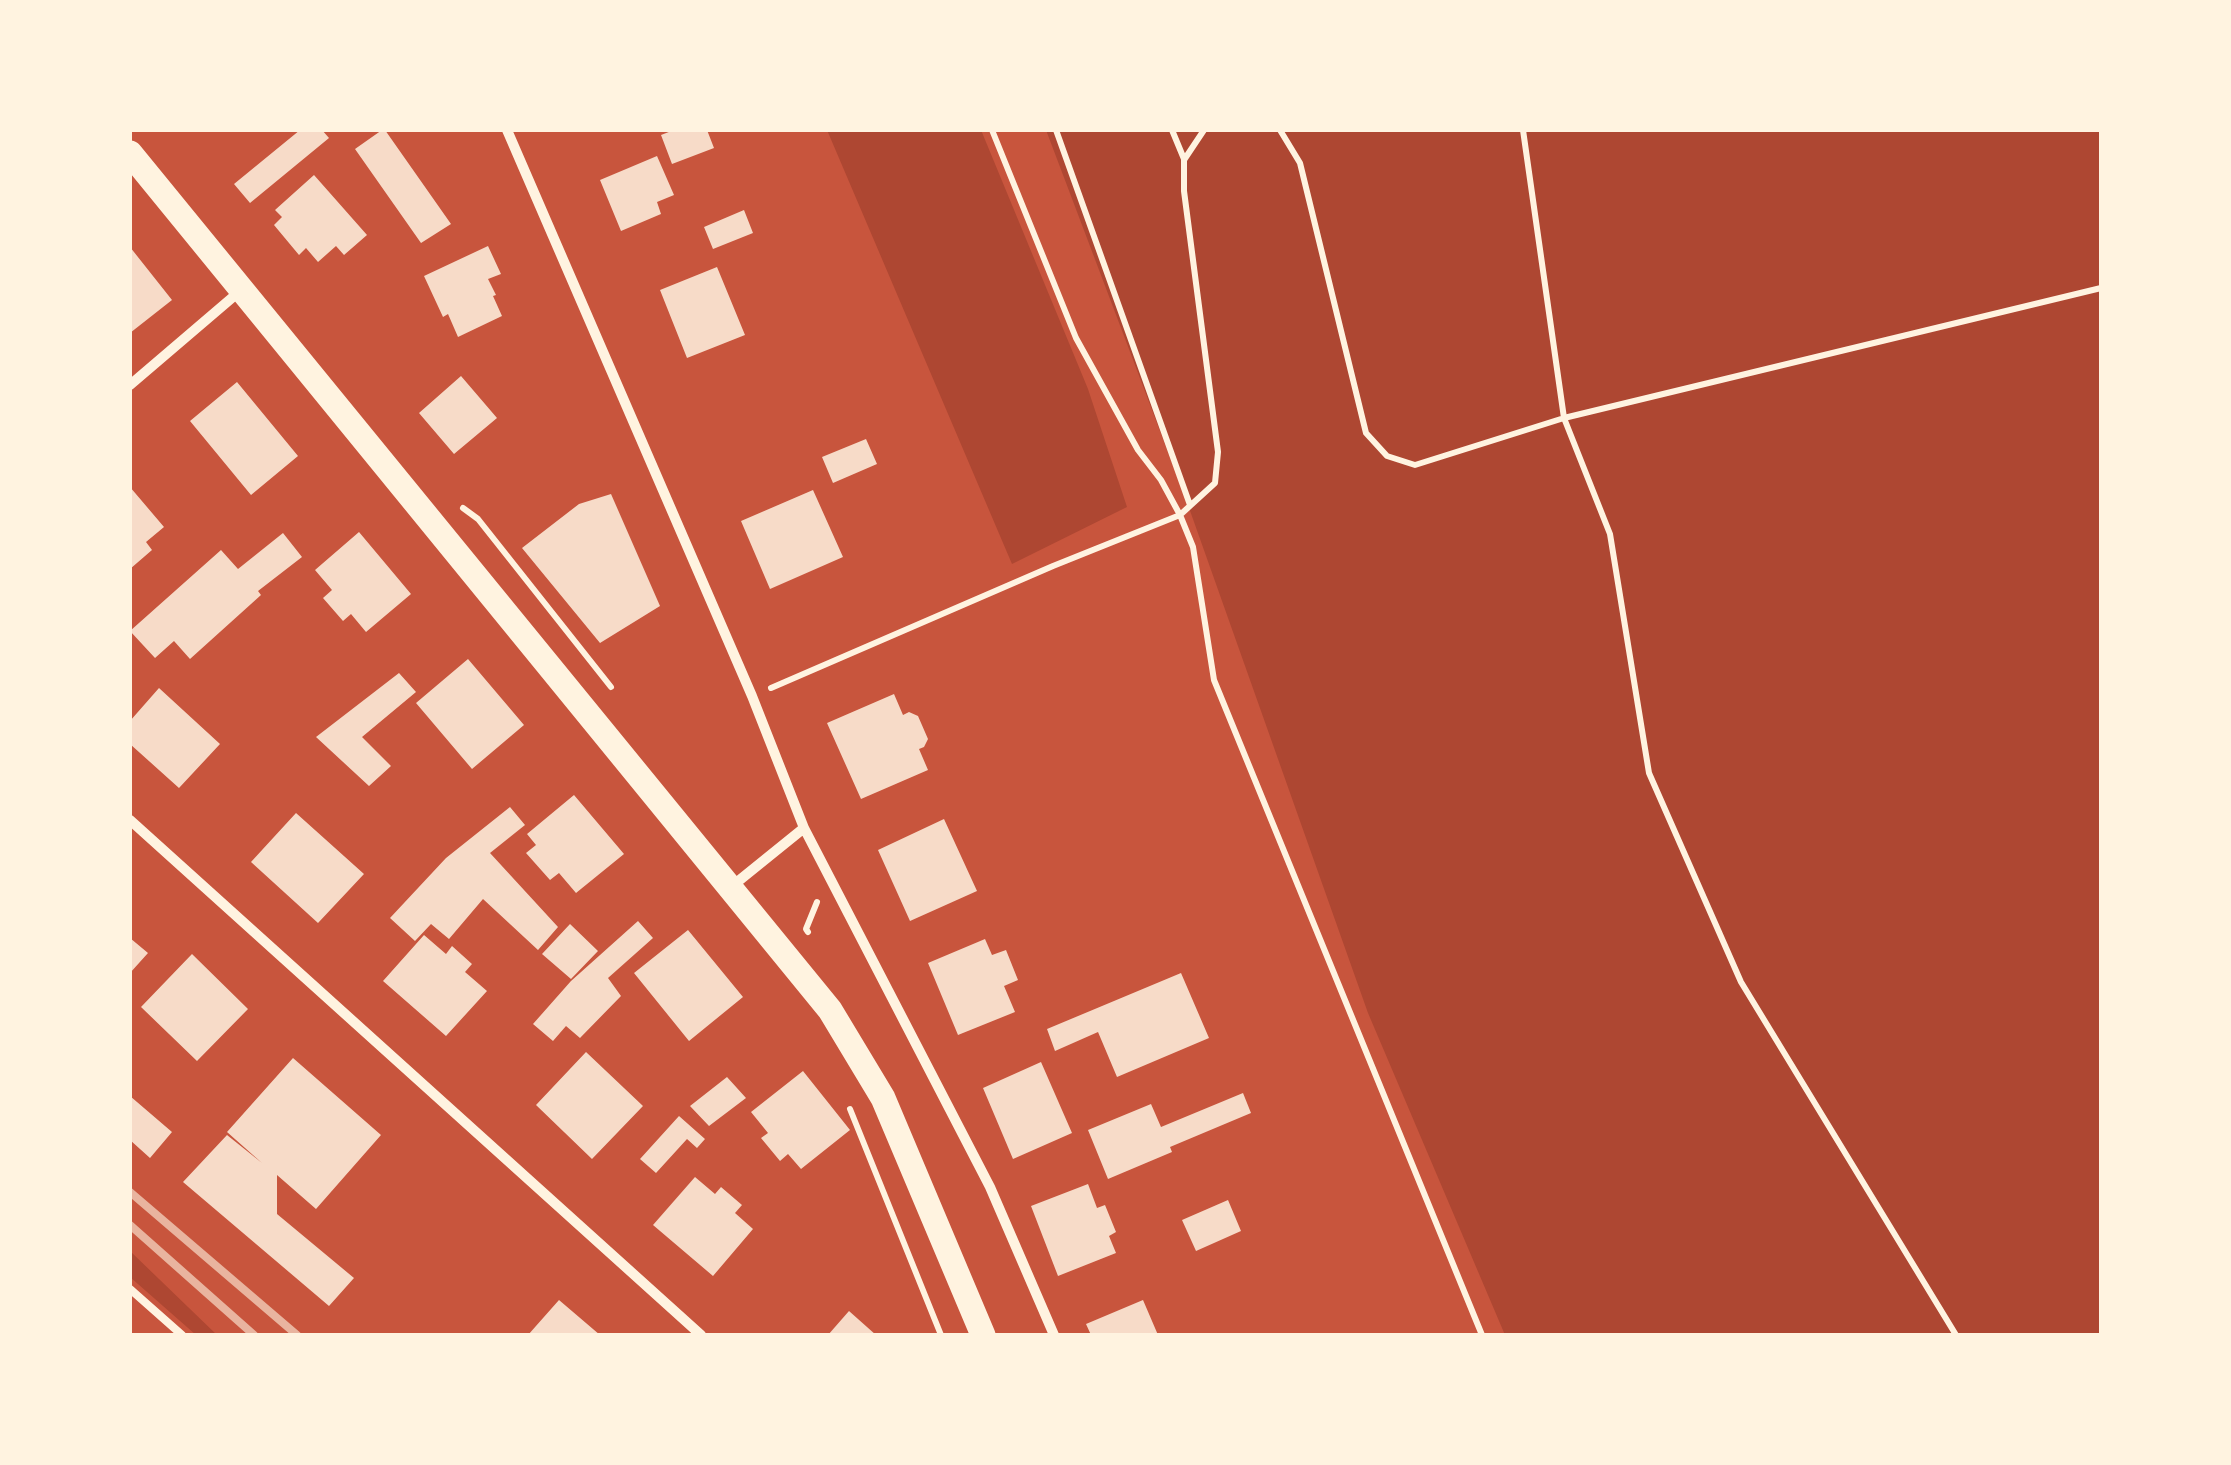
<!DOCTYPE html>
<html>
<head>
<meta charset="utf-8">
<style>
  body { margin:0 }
  #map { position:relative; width:2231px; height:1465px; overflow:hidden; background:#c8553d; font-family:Figtree,sans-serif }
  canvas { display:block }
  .frame { position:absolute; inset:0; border:132px solid #fff3e0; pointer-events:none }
</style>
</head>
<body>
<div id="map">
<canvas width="2231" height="1465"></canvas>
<div class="frame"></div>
</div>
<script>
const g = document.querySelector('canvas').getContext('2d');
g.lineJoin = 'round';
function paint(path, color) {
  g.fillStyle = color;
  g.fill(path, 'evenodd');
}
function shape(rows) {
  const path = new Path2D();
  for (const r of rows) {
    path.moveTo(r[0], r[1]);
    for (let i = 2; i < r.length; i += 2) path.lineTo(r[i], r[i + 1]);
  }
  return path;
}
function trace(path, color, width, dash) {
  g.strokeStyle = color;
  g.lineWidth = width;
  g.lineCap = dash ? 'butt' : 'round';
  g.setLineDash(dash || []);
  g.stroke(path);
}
paint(shape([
  [827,130,981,130,1088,389,1127,507,1012,564],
  [1046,130,2101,130,2101,1335,1505,1335,1368,1013,1188,505],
  [130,1251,217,1335,196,1335,130,1277]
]), '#ae4732');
paint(shape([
  [300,130,322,130,329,138,250,203,234,184],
  [382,130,385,130,451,224,421,243,355,149],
  [674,130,707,130,714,148,672,164,661,135],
  [657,156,674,195,657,202,661,214,621,231,600,180],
  [314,175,367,235,344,255,336,246,318,262,306,248,299,255,274,225,282,217,275,210],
  [744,210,753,233,713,249,704,227],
  [488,246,501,274,488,279,496,295,493,296,502,316,458,337,448,314,443,317,424,276],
  [130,247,172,300,130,333],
  [717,267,745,335,687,358,660,290],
  [461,376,497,418,454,454,419,413],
  [237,382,298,456,251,495,190,421],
  [866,439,877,464,833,483,822,457],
  [130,487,164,527,146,542,152,550,130,569],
  [813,490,843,557,770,589,741,521],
  [611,494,660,606,600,643,522,548,579,504],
  [359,532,411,594,366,632,351,614,343,621,323,598,332,590,315,570],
  [283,533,302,557,258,591,261,595,190,659,174,641,155,658,130,631,221,550,238,569],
  [468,659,524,725,472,769,416,703],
  [399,673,416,692,362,737,391,766,369,786,316,737],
  [159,688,220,744,179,788,130,744,130,721],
  [894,694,903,715,909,712,918,716,928,739,924,747,919,749,928,770,861,799,827,723],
  [574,795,624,854,576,893,559,873,550,880,526,853,536,845,527,834],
  [510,807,525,825,490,853,558,927,538,950,483,899,449,939,431,924,415,941,390,918,446,858],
  [296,813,364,874,318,923,251,862],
  [944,819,977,891,910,921,878,850],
  [638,921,653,938,608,978,621,996,580,1038,566,1026,553,1041,533,1024,571,981],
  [570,924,598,951,571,979,542,954],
  [688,930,743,997,689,1041,634,973],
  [424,935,446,954,452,946,472,964,465,972,487,991,446,1036,383,981],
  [130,938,148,953,130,973],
  [985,939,992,955,1006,950,1018,980,1004,986,1015,1012,958,1035,928,963],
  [192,954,248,1009,197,1061,141,1007],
  [1181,973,1209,1038,1117,1077,1098,1032,1055,1051,1047,1029],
  [586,1052,643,1106,592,1159,536,1105],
  [293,1058,381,1135,316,1209,277,1175,277,1214,354,1278,329,1306,183,1182,227,1135,262,1163,227,1132],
  [1041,1062,1072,1133,1013,1159,983,1088],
  [803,1071,850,1130,801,1169,788,1154,780,1161,761,1138,768,1133,751,1112],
  [727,1077,746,1098,709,1126,690,1106],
  [1243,1093,1251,1113,1170,1147,1172,1152,1108,1179,1088,1130,1151,1104,1161,1127],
  [130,1096,172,1132,150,1158,130,1140],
  [679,1116,705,1139,697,1148,687,1139,656,1173,640,1159],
  [695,1177,715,1194,721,1187,742,1205,735,1213,753,1229,713,1276,653,1225],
  [1088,1184,1097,1208,1105,1205,1116,1232,1109,1236,1116,1253,1058,1276,1031,1206],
  [1228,1200,1241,1231,1196,1251,1182,1220],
  [559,1300,600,1335,528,1335],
  [1143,1300,1158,1335,1091,1335,1086,1324],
  [849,1311,876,1335,828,1335]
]), '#f7dbc8');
trace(shape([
  [992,130,1076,338,1138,450,1161,480,1180,515,1193,547,1214,680,1482,1335],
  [1056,130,1190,505],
  [1172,130,1184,159],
  [1280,130,1300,163,1366,433,1387,456,1415,465,1564,418,2101,288],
  [1523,130,1564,418,1610,534,1649,773,1741,982,1956,1335],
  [463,508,478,519,611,687],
  [771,688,1053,566,1180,515,1215,483,1218,452,1184,191,1184,160,1204,130],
  [808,932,806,929,817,902],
  [850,1109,941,1335]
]), '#fff3e0', 6);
trace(shape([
  [130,1289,182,1335]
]), '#fff3e0', 8);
trace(shape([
  [507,130,752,696,804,828,990,1187,1054,1335],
  [130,385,240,291],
  [130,820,701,1335],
  [731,887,804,828]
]), '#fff3e0', 10);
trace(shape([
  [130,153,830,1010,883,1098,983,1335]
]), '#fff3e0', 25);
trace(shape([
  [130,1192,297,1335],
  [130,1225,254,1335]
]), '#e9b49f', 8);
</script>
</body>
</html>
